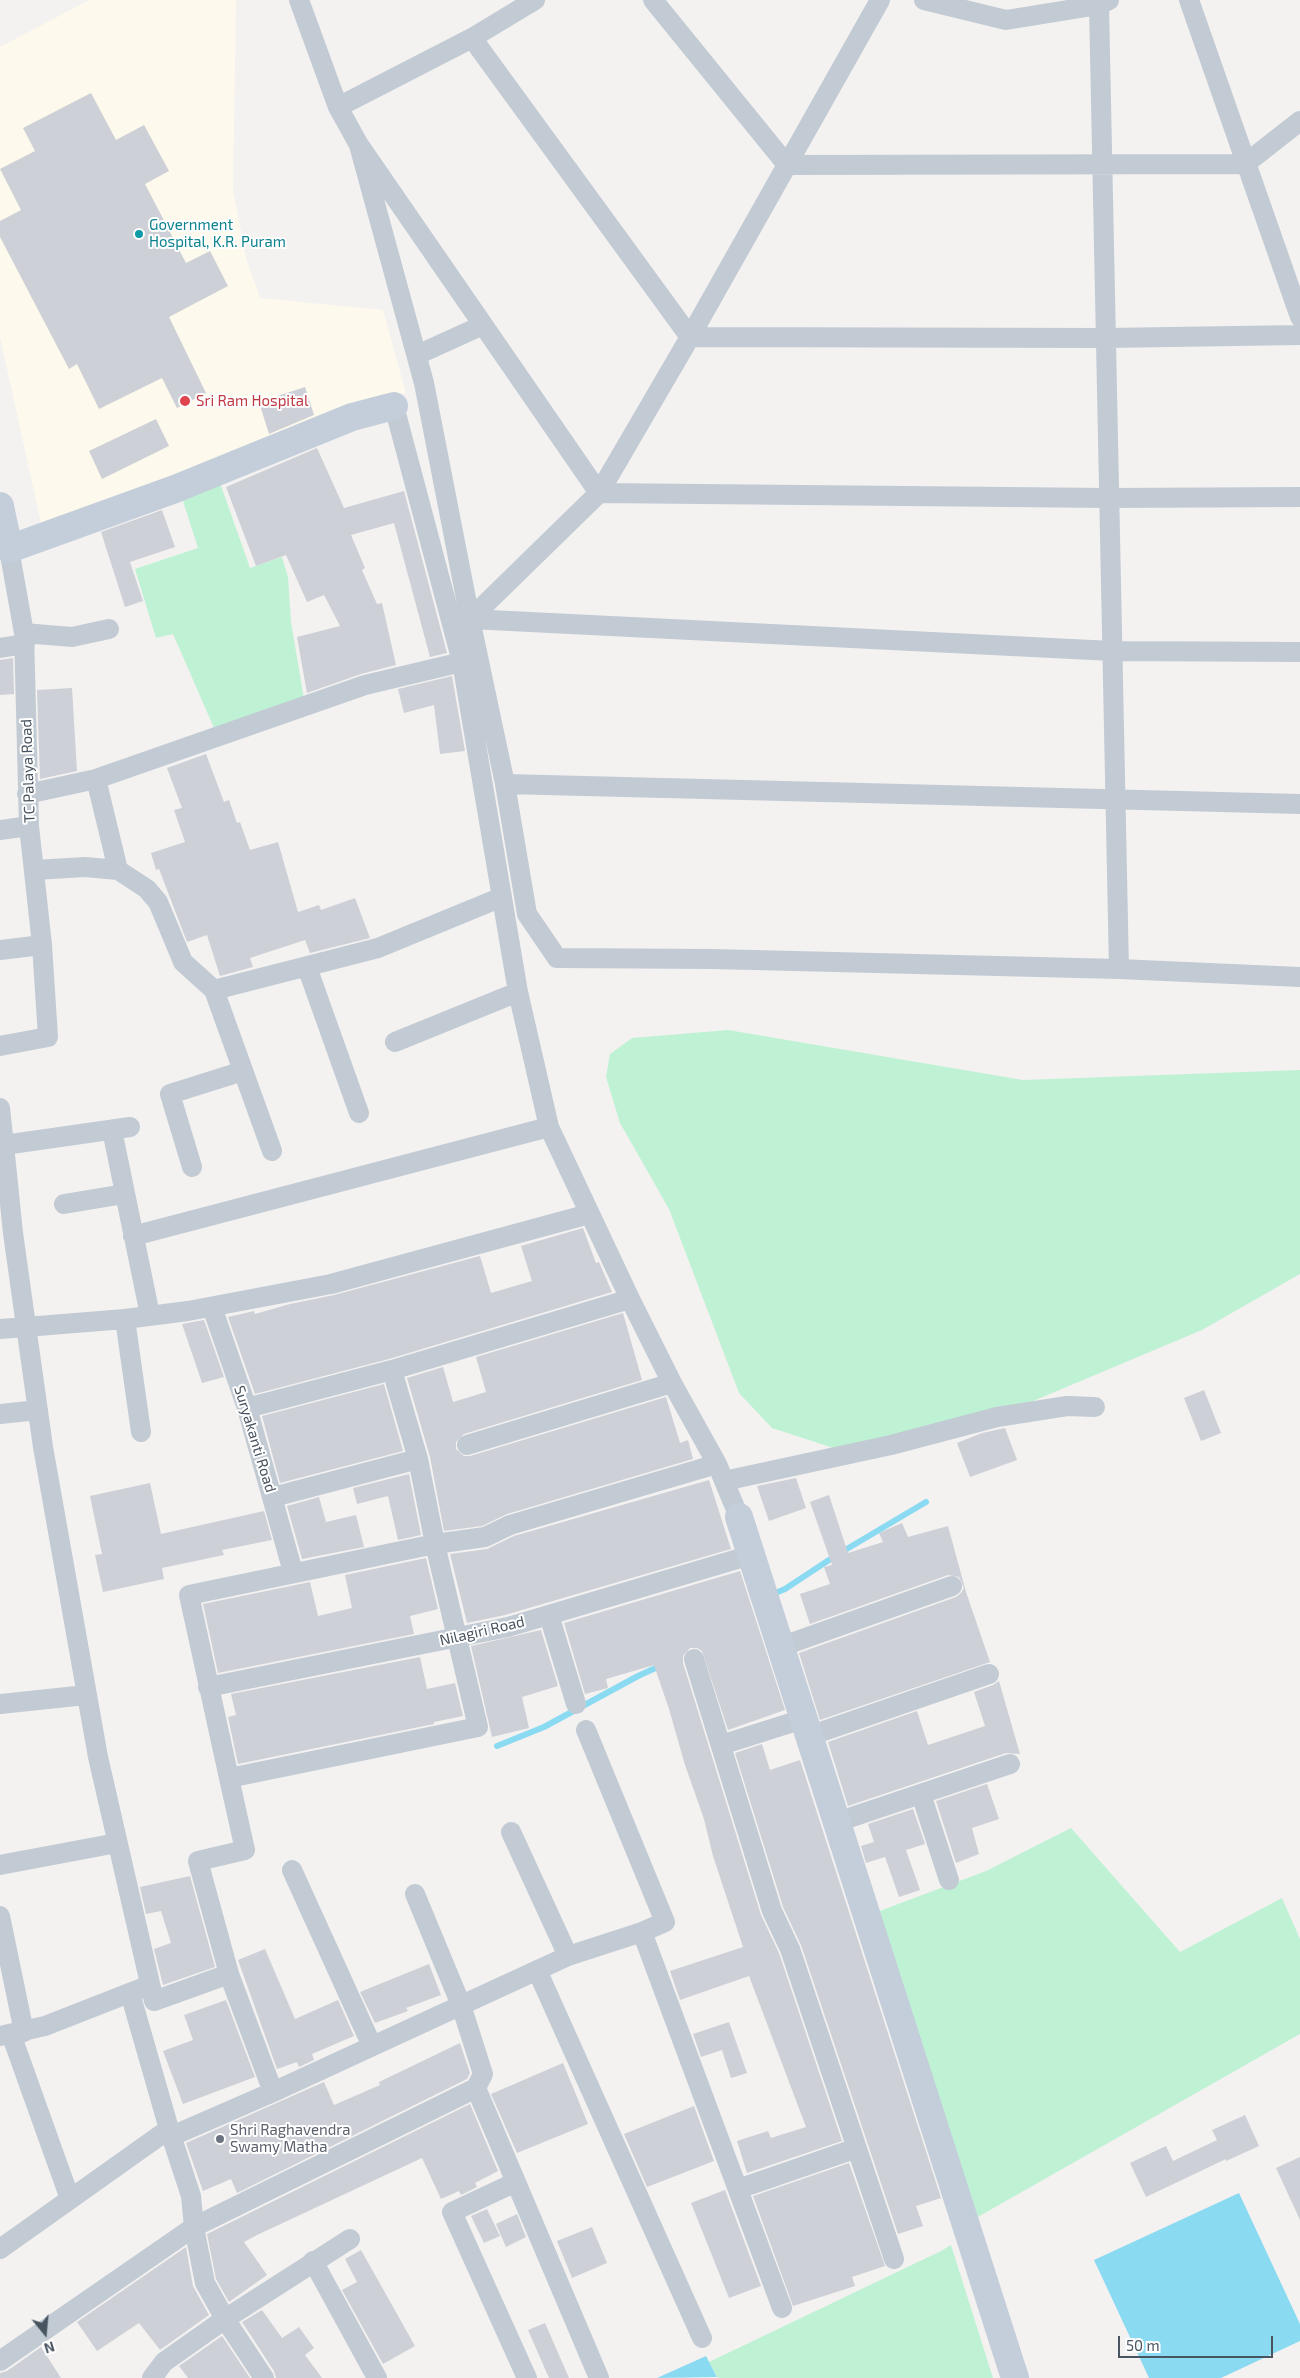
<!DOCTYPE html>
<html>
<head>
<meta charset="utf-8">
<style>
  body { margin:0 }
  #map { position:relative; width:1300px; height:2378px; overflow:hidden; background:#f4f1f1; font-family:"Exo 2",sans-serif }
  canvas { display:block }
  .north { position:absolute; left:20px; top:2308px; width:50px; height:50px; -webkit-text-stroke:4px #fff; paint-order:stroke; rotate:163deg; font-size:14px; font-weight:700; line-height:20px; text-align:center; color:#485460 }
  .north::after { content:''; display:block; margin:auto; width:18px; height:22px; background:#485460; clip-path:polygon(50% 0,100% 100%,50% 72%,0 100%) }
  .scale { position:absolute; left:1118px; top:2336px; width:155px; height:22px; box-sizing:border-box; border:2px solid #485460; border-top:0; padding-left:6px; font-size:15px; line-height:18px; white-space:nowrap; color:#485460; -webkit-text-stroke:4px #fff; paint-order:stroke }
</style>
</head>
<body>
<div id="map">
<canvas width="1300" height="2378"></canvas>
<div class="north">N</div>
<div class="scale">50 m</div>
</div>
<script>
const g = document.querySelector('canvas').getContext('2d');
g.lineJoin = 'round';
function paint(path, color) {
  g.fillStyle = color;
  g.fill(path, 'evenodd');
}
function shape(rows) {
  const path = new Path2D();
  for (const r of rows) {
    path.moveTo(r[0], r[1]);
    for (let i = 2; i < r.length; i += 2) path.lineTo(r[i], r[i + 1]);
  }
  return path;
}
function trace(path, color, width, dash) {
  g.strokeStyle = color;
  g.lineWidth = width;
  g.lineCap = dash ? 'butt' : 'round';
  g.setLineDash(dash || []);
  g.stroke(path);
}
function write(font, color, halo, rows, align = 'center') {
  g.font = font + ' "Exo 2",sans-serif';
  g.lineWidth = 4;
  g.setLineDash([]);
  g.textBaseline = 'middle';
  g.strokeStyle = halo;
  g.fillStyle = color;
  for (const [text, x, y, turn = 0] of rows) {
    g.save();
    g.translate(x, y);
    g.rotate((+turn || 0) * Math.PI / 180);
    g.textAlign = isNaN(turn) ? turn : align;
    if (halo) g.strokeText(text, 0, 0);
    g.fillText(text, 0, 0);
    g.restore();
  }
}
paint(shape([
  [89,0,236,0,233,190,246,258,260,298,383,310,406,393,41,523,0,337,0,47]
]), '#fdf9ec');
paint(shape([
  [219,480,250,568,282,557,288,577,291,622,304,699,214,728,173,634,156,638,135,569,198,548,181,495],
  [728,1030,1023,1080,1300,1070,1300,1274,1202,1330,1019,1407,858,1456,772,1428,739,1393,669,1209,620,1123,606,1077,610,1054,632,1038],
  [1071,1828,1180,1952,1282,1898,1300,1939,1300,2034,976,2218,877,1912,986,1871],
  [951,2245,993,2378,718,2378,709,2362,941,2251]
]), '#bff2d4');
paint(shape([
  [1239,2193,1300,2324,1300,2341,1221,2378,1149,2378,1094,2260],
  [706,2356,717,2377,657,2378]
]), '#8adaf1');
trace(shape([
  [771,1595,785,1589,835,1556,926,1502],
  [497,1746,544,1727,638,1676,662,1665]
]), '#8adaf1', 6);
paint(shape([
  [91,93,116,140,144,125,169,171,145,184,186,263,210,251,228,286,169,317,206,393,177,408,162,378,99,409,77,364,69,369,0,237,0,221,21,210,0,169,35,151,23,128],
  [305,387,314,415,269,434,259,402],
  [156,419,169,446,102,479,89,451],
  [317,448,344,508,404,491,447,653,430,657,394,523,351,535,365,568,362,570,377,604,382,603,396,665,361,674,307,693,297,637,340,626,324,595,307,602,286,555,256,566,226,487],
  [162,510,175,547,130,562,143,601,125,607,101,532],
  [13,658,14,694,0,695,0,660],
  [452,676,465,751,440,754,434,705,404,713,398,689],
  [72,688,77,771,40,779,37,690],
  [206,754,224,802,229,800,237,823,240,822,250,850,278,842,298,912,319,905,321,910,355,898,370,938,310,953,305,940,250,958,253,967,220,976,207,935,187,942,159,869,156,870,151,853,185,842,174,810,182,808,167,768],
  [583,1228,596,1263,599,1262,612,1292,389,1359,255,1394,228,1317,254,1311,255,1314,290,1304,334,1295,480,1256,491,1293,532,1281,521,1246],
  [623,1313,642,1380,464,1434,456,1442,456,1449,464,1456,470,1456,666,1397,680,1443,688,1440,693,1459,507,1514,482,1526,444,1531,430,1457,407,1378,443,1367,453,1402,486,1392,476,1357],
  [204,1320,224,1377,202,1383,182,1324],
  [384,1384,403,1451,280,1483,262,1416],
  [1204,1390,1221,1433,1201,1441,1184,1398],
  [1005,1428,1017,1460,970,1477,957,1443,982,1433],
  [409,1474,421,1535,398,1540,388,1496,357,1504,353,1488],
  [796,1478,806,1508,769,1521,757,1486],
  [709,1480,731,1549,505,1615,467,1623,450,1554,487,1549,514,1536],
  [150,1483,161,1534,264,1511,272,1540,222,1550,224,1555,162,1568,164,1579,103,1592,95,1555,102,1554,90,1496],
  [829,1495,848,1553,883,1542,879,1533,902,1523,908,1537,948,1526,966,1592,990,1662,820,1720,799,1653,956,1597,961,1593,964,1588,959,1577,948,1575,810,1624,800,1594,830,1584,824,1567,832,1565,810,1502],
  [319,1497,326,1522,356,1515,364,1547,302,1559,287,1506],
  [426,1558,438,1609,410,1616,414,1634,218,1673,203,1604,310,1582,318,1616,352,1608,345,1575],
  [740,1571,785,1710,728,1730,702,1651,697,1648,690,1648,683,1656,683,1663,761,1915,779,1953,842,2141,747,2173,737,2141,768,2131,771,2138,806,2127,749,1976,680,2000,670,1971,743,1947,713,1856,704,1819,685,1765,669,1709,654,1665,606,1679,608,1688,585,1694,564,1623],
  [541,1630,558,1686,522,1697,529,1728,492,1737,471,1646],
  [420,1657,427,1689,455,1683,463,1716,434,1722,434,1724,238,1764,228,1717,236,1715,231,1694],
  [999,1681,1020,1754,1006,1753,848,1806,828,1742,917,1711,928,1745,985,1726,974,1692,993,1685],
  [762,1744,770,1770,800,1760,941,2198,916,2206,923,2226,898,2234,801,1945,783,1907,735,1753],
  [987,1784,999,1819,972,1828,979,1854,956,1863,936,1801],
  [913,1809,925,1844,906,1850,920,1890,899,1897,885,1857,866,1863,861,1846,874,1842,868,1824],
  [190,1876,215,1967,163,1985,154,1949,171,1943,161,1911,146,1914,140,1887],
  [265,1949,295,2019,338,2000,354,2036,312,2054,314,2060,299,2067,297,2062,277,2069,238,1960],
  [429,1964,441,1995,406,2008,408,2011,375,2023,360,1992],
  [226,2000,255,2077,183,2104,163,2051,193,2040,184,2015],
  [729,2022,747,2073,731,2078,722,2050,701,2057,693,2034],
  [460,2043,470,2073,467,2079,237,2193,231,2179,203,2191,186,2143,324,2082,334,2105,380,2085,379,2082],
  [563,2063,588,2124,517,2153,491,2094],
  [470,2104,498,2171,475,2183,477,2187,461,2195,459,2191,441,2199,422,2158,257,2235,244,2242,267,2275,229,2302,216,2279,207,2234],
  [694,2106,714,2161,647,2187,624,2134],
  [1245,2115,1259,2146,1226,2161,1226,2159,1146,2197,1130,2163,1166,2146,1173,2161,1217,2140,1212,2130],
  [1300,2157,1300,2220,1276,2168],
  [849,2163,885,2266,852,2277,855,2286,793,2306,753,2196],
  [725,2190,761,2286,729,2298,691,2203],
  [487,2209,500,2236,484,2243,471,2216],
  [517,2214,526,2237,506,2247,496,2224],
  [592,2227,607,2263,572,2278,557,2241],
  [186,2247,193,2286,209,2315,160,2350,139,2323,97,2351,77,2322],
  [361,2250,415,2346,383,2364,342,2290,357,2282,345,2259],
  [262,2310,282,2338,299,2327,314,2348,305,2355,322,2378,276,2378,274,2371,242,2322],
  [545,2323,569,2378,549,2378,528,2330],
  [222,2336,250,2378,188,2378,179,2366],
  [41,2347,61,2378,0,2378,0,2373,7,2371]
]), '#cdd0d6');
trace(shape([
  [299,0,338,107,359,145,424,383,470,619],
  [653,0,787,165,1245,164,1300,121],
  [924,0,1006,20,1099,5,1109,0],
  [1189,0,1300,317],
  [1099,5,1119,969],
  [472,38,690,337,1106,338,1300,335],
  [338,107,472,38,535,0],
  [359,145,599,493,1109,498,1300,497],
  [417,355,483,325],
  [394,406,462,662,518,992,549,1127,630,1299,672,1383,717,1464,739,1517],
  [0,550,9,549,24,633,29,826,42,945,48,1037,0,1046],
  [470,619,599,493,690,337,880,0],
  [24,633,72,637,109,629],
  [0,648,25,644],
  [1300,652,1112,651,470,619,505,784,527,914,557,958,713,959,1119,969,1300,977],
  [96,779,118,870],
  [505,784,1300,804],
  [27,794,96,779,365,685,462,662],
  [0,830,29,826],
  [35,870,85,867,118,870,147,889,158,902,183,962,214,990,378,948,502,897],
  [0,950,42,945],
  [307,967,359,1113],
  [214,990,272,1151],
  [395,1042,518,992],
  [0,1108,4,1145,0,1145],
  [130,1127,4,1145,13,1233,43,1447,98,1757,154,2001,229,1974,273,2092],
  [112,1130,150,1315],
  [192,1167,170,1094,243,1071],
  [64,1204,124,1194],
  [133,1236,549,1127],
  [212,1307,247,1408,293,1572],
  [125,1319,141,1432],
  [0,1329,125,1319,188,1311,331,1284,589,1214],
  [247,1408,392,1370,630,1299],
  [0,1414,38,1410],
  [467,1445,672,1383],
  [418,1459,435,1544,478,1727,229,1778,189,1595,435,1544,485,1537,510,1525,717,1464],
  [724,1481,891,1445,997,1417,1067,1406,1095,1407],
  [273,1497,418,1459,392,1370],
  [549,1615,576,1704],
  [780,1647,952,1586],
  [694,1659,772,1911,790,1949,894,2259],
  [208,1687,508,1627,751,1555],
  [0,1704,86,1695],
  [586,1730,665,1922,642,1932],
  [809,1736,989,1674],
  [721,1745,803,1719],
  [921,1794,949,1880],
  [837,1822,1010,1764],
  [511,1832,568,1956],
  [0,1865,117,1843],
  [292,1870,372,2046],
  [0,1916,24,2032],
  [537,1970,702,2338],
  [229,1974,198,1861,245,1850,229,1778],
  [130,1993,169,2129,191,2196,194,2227,205,2283,225,2319,264,2378],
  [11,2034,70,2199],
  [0,2036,45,2026,142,1988],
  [476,2088,599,2378],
  [172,2136,273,2092,568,1956,642,1932,782,2308],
  [516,2182,452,2212,527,2378],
  [738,2189,857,2148],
  [0,2249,169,2129],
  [313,2261,377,2378],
  [0,2361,194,2227,476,2088,483,2074,461,2005,415,1894],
  [152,2378,164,2362,225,2319,350,2239]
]), '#c2cbd3', 20);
trace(shape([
  [0,506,9,549,175,489,352,417,394,406],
  [739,1517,1015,2378]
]), '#c4cedb', 28);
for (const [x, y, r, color] of [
  [139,234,5,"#0f9aa8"],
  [185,401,6,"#e0444e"],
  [220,2139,5,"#6b7280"]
]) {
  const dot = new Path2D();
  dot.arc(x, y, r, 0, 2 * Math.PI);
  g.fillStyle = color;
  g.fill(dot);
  trace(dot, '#fff', 2);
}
write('15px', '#0d838f', '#fff', [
  ["Government",149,225],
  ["Hospital, K.R. Puram",149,242]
], 'left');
write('15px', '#be3a42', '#fff', [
  ["Sri Ram Hospital",196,401]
], 'left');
write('15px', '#485460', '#fff', [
  ["TC Palaya Road",28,771,-92],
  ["Suryakanti Road",255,1439,73],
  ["Nilagiri Road",482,1631,-13]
]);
write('15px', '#5b616d', '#fff', [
  ["Shri Raghavendra",230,2130],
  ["Swamy Matha",230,2147]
], 'left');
</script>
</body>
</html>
